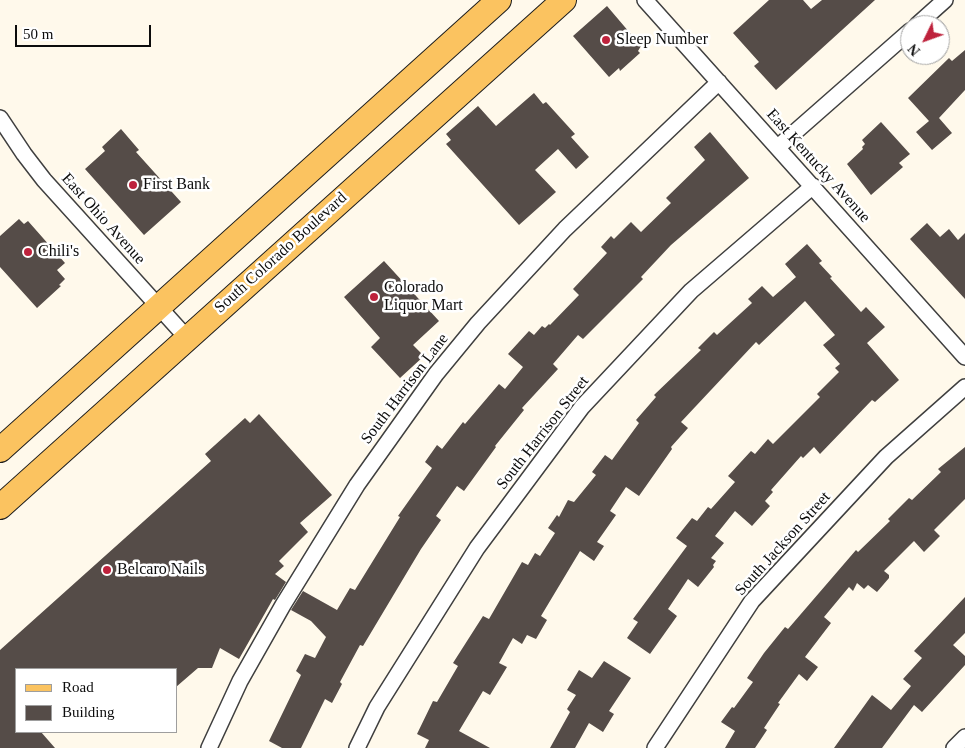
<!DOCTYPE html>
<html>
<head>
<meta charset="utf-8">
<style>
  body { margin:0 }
  #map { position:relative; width:965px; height:748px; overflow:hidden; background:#fff9eb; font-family:Georgia,serif }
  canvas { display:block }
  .legend { position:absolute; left:15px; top:668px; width:162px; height:65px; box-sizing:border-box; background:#fff; border:1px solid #9e9e9e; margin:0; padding:6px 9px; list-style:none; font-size:15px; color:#0c0c0c }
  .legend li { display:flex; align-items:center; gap:10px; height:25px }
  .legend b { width:25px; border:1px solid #9e9e9e }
  .north { position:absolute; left:900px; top:15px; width:50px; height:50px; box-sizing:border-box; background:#fff; border:1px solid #9e9e9e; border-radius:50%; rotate:228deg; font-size:14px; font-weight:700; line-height:20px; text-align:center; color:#0c0c0c }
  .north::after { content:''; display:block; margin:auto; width:18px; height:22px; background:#be223c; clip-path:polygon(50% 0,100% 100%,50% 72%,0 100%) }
  .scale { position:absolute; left:15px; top:25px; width:136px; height:22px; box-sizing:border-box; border:2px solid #0c0c0c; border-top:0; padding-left:6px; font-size:15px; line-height:18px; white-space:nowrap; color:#0c0c0c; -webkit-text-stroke:4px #fff; paint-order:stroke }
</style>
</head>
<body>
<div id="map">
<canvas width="965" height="748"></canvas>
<ul class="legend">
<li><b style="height:6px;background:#fbc360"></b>Road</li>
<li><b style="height:14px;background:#554c48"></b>Building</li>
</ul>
<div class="north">N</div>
<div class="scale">50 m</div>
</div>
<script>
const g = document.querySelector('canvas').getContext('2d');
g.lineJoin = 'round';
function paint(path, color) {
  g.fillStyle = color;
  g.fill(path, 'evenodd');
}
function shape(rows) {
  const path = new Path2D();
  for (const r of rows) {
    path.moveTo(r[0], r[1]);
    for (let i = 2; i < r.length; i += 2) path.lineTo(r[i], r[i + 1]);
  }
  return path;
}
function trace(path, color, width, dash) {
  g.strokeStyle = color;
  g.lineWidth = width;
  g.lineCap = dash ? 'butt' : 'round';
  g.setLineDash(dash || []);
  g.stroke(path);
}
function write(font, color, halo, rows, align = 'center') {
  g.font = font + ' Georgia,serif';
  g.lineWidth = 5;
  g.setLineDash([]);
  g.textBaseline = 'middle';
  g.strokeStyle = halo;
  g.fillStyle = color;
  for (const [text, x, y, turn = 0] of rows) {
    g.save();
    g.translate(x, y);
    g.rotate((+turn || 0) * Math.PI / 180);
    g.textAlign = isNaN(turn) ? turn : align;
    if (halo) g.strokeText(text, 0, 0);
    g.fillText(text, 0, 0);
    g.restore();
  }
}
paint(shape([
  [769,0,803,0,811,9,822,0,875,0,776,90,754,66,759,62,733,33],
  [607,6,641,46,638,51,640,53,620,71,619,68,609,77,573,36],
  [965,50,965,90,939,118,952,133,932,150,916,132,929,121,908,98,949,58,952,61],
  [534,93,543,104,546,102,575,134,571,137,589,157,576,169,558,149,535,170,556,192,519,225,446,144,451,140,446,134,478,106,496,126],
  [881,122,910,154,899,163,903,167,871,195,847,164,863,149,862,147,865,144,862,140],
  [121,129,139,150,136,152,181,202,144,235,85,169,105,151,102,147],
  [710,132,749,178,671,245,641,277,643,279,583,339,578,335,553,364,558,369,522,408,524,410,495,446,496,447,464,491,457,486,436,516,441,520,421,549,363,646,360,645,340,682,342,684,332,703,325,699,301,748,282,748,269,741,301,675,296,671,305,654,315,658,326,637,311,621,291,610,303,591,337,610,350,588,355,590,400,517,398,516,432,468,425,462,437,445,442,449,463,422,465,424,499,384,505,389,523,367,508,354,529,331,534,335,542,326,545,328,549,324,550,325,579,295,573,289,607,253,601,247,611,236,614,239,631,222,641,232,671,203,666,198,705,160,694,147],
  [19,219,24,224,28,221,65,263,57,270,65,279,59,285,61,286,37,308,0,267,0,236],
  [927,223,940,237,949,229,958,240,965,233,965,299,910,239],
  [807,244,822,261,819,263,832,277,830,278,861,312,866,307,885,327,867,343,899,380,875,402,872,400,820,454,814,447,803,458,801,456,771,490,773,492,765,501,770,506,752,526,735,511,715,536,724,543,711,558,716,561,713,565,714,567,698,587,688,579,668,609,677,616,650,654,627,638,638,622,633,619,687,546,676,538,692,518,697,521,708,507,711,509,735,482,728,476,751,451,755,454,768,439,773,444,820,397,817,394,839,372,835,368,840,364,823,345,835,335,805,301,759,345,756,342,681,422,688,428,671,447,672,449,639,496,626,487,610,511,616,515,597,542,604,546,594,561,580,551,541,616,547,620,536,639,527,635,522,644,513,638,499,663,507,667,490,695,483,691,459,731,490,748,425,748,429,740,417,734,433,701,437,702,458,666,453,663,483,616,489,619,522,562,528,565,535,553,540,556,555,533,548,528,557,515,559,517,568,500,574,502,596,475,592,472,605,455,612,460,639,423,636,420,656,397,654,395,701,350,698,348,714,332,717,335,752,303,748,299,762,286,773,297,796,277,785,264],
  [384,261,439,321,413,345,424,356,400,378,371,347,380,338,344,297],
  [259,414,332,495,300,523,308,532,279,561,284,566,275,574,286,582,275,600,273,599,239,659,220,648,212,668,198,668,176,687,176,669,16,669,16,732,41,732,55,748,0,748,0,650,211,461,205,454,245,418,250,423],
  [965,447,965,499,934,530,940,536,924,552,914,541,884,571,889,575,889,578,877,592,868,585,864,589,857,583,853,591,849,587,824,617,831,623,805,657,818,667,807,681,799,674,778,703,780,704,764,728,767,730,755,748,725,748,735,731,721,722,732,707,734,708,753,682,747,678,764,653,785,627,788,629,856,550,858,552,890,521,888,519,909,498,912,500,941,472,938,469],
  [965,597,965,633,953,645,965,656,965,665,922,712,914,705,882,748,834,748,872,695,891,710,911,686,903,679,922,658,914,651],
  [604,661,631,678,609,711,614,714,603,732,589,723,575,748,550,748,570,712,567,709,576,695,567,690,579,670,592,678]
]), '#554c48');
const street = shape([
  [645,0,965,357],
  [917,25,945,0],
  [0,118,24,154,44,180,187,338],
  [778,147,910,31],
  [209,748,240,681,283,605,357,485,436,374,478,323,565,229,719,82],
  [357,748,377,707,477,548,582,407,691,291,813,186],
  [655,748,752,601,886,457,965,387],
  [954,748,965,737]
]);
const primary = shape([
  [0,450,499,0],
  [0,507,564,0]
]);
trace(street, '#3f3f3f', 18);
trace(primary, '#1d1d1d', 26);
trace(street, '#fff', 15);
trace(primary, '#fbc360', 24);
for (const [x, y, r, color] of [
  [606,40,5,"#be223c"],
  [133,185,5,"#be223c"],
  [28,252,5,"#be223c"],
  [374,297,5,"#be223c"],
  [107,570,5,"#be223c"]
]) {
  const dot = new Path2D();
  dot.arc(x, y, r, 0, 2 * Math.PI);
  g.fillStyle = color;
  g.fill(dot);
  trace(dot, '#fff', 2);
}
write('16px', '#0c0c0c', '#fff', [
  ["Sleep Number",616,40],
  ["First Bank",143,185],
  ["Chili's",38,252],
  ["Colorado",384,288],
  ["Liquor Mart",384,306],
  ["Belcaro Nails",117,570]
], 'left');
write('16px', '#0c0c0c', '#fff', [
  ["East Kentucky Avenue",818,166,48],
  ["East Ohio Avenue",103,219,48],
  ["South Colorado Boulevard",281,253,-42],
  ["South Harrison Lane",405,389,-53],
  ["South Harrison Street",543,433,-52],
  ["South Jackson Street",783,544,-48]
]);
</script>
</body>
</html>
